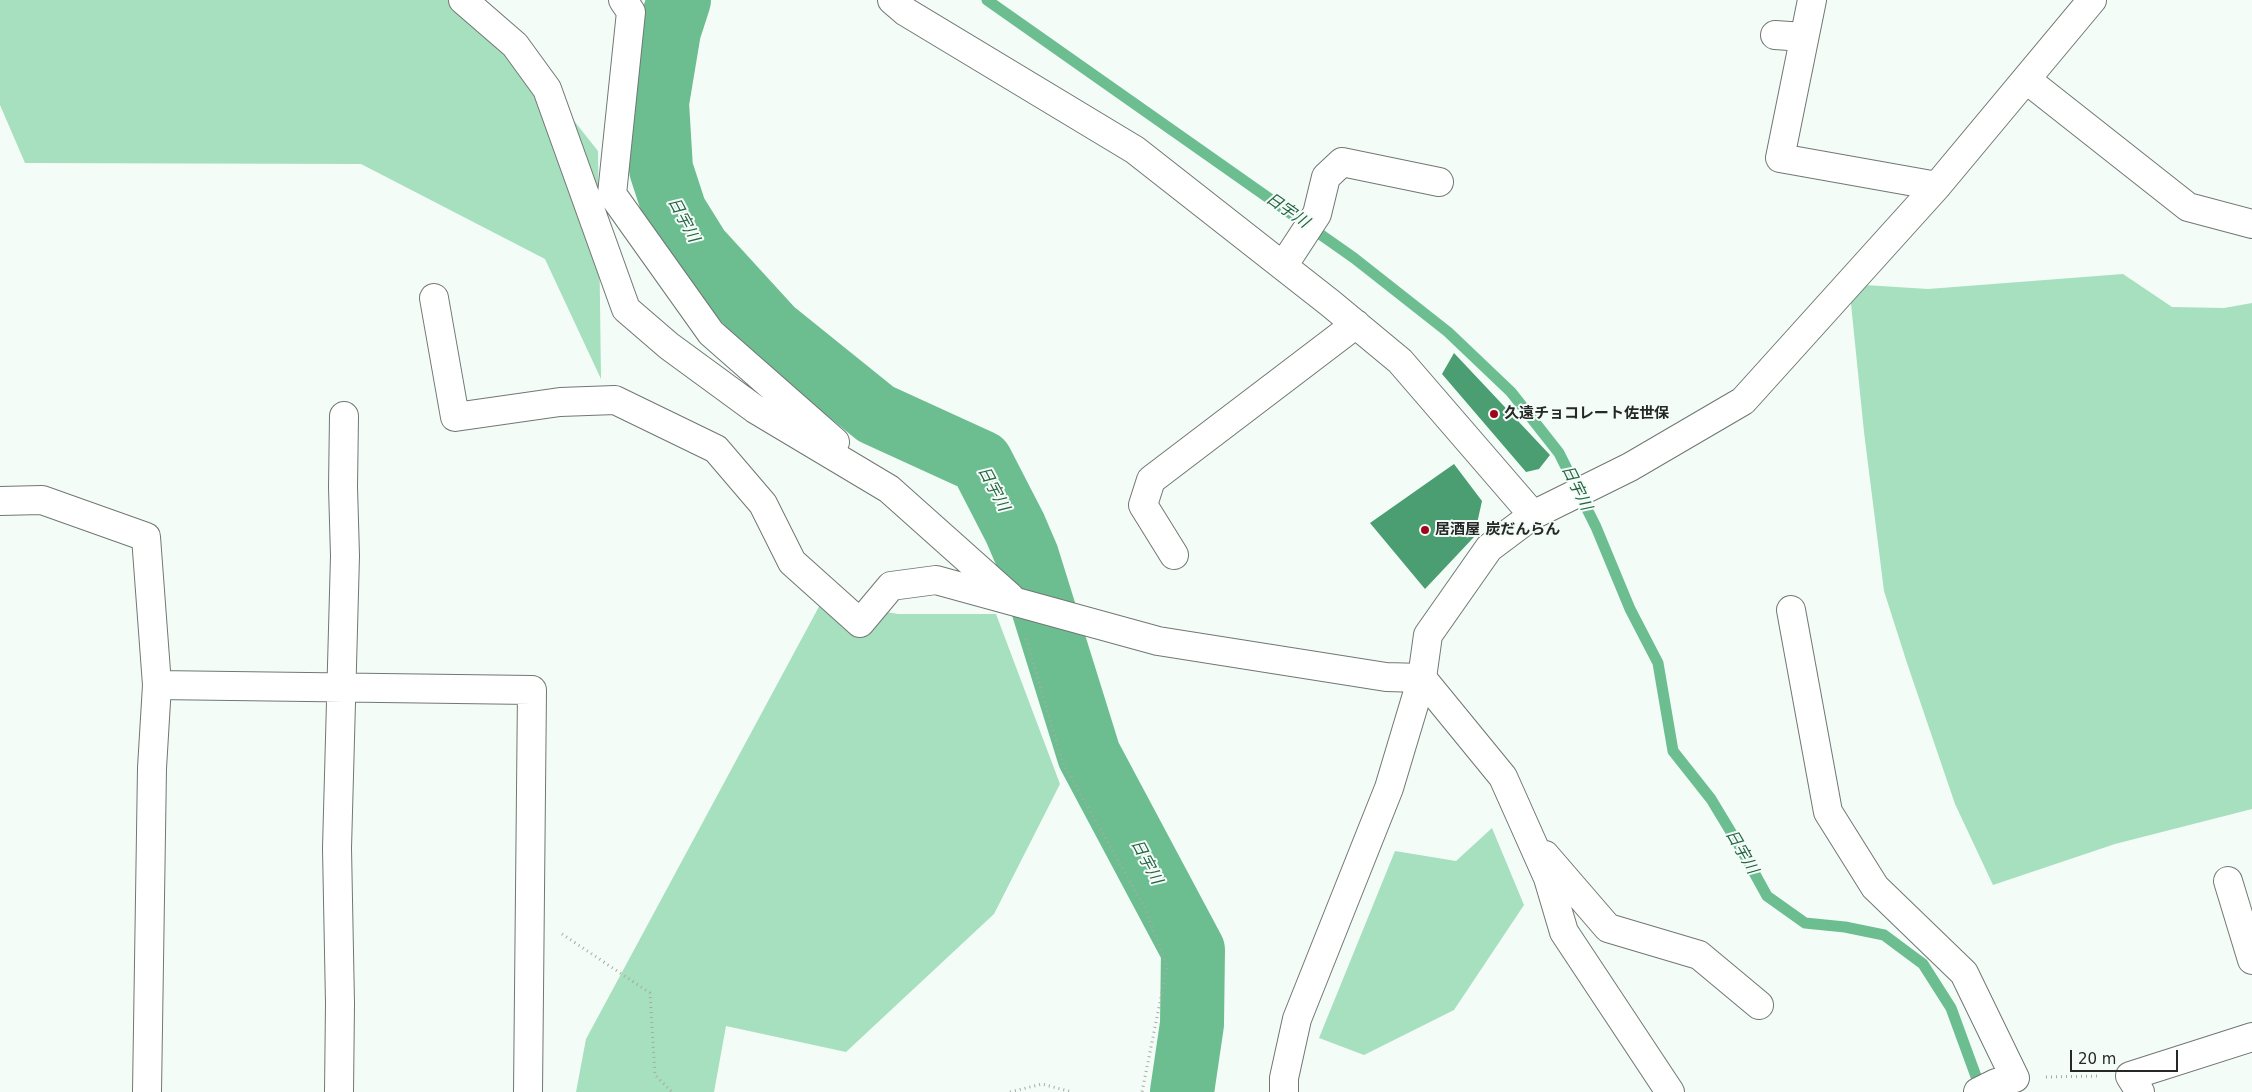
<!DOCTYPE html>
<html>
<head>
<meta charset="utf-8">
<style>
  body { margin:0 }
  #map { position:relative; width:2252px; height:1092px; overflow:hidden; background:#f4fcf7; font-family:"DejaVu Sans",sans-serif }
  canvas { display:block }
  .scale { position:absolute; left:2070px; top:1050px; width:108px; height:22px; box-sizing:border-box; border:2px solid #252826; border-top:0; padding-left:6px; font-size:15px; line-height:18px; white-space:nowrap; color:#252826; -webkit-text-stroke:4px #f4fcf7; paint-order:stroke }
</style>
</head>
<body>
<div id="map">
<canvas width="2252" height="1092"></canvas>
<div class="scale">20 m</div>
</div>
<script>
const g = document.querySelector('canvas').getContext('2d');
g.lineJoin = 'round';
function paint(path, color) {
  g.fillStyle = color;
  g.fill(path, 'evenodd');
}
function shape(rows) {
  const path = new Path2D();
  for (const r of rows) {
    path.moveTo(r[0], r[1]);
    for (let i = 2; i < r.length; i += 2) path.lineTo(r[i], r[i + 1]);
  }
  return path;
}
function trace(path, color, width, dash) {
  g.strokeStyle = color;
  g.lineWidth = width;
  g.lineCap = dash ? 'butt' : 'round';
  g.setLineDash(dash || []);
  g.stroke(path);
}
function write(font, color, halo, rows, align = 'center') {
  g.font = font + ' "DejaVu Sans","Noto Sans JP",sans-serif';
  g.lineWidth = 4;
  g.setLineDash([]);
  g.textBaseline = 'middle';
  g.strokeStyle = halo;
  g.fillStyle = color;
  for (const [text, x, y, turn = 0] of rows) {
    g.save();
    g.translate(x, y);
    g.rotate((+turn || 0) * Math.PI / 180);
    g.textAlign = isNaN(turn) ? turn : align;
    if (halo) g.strokeText(text, 0, 0);
    g.fillText(text, 0, 0);
    g.restore();
  }
}
paint(shape([
  [0,0,478,0,598,151,601,379,545,259,361,164,25,163,0,105],
  [2123,274,2172,307,2224,308,2252,303,2252,809,2115,844,1993,885,1955,804,1907,663,1884,591,1864,432,1849,284,1928,289],
  [822,601,898,614,996,614,1060,784,994,914,846,1052,726,1026,714,1092,576,1092,586,1039],
  [1492,828,1524,905,1454,1010,1364,1055,1319,1038,1395,851,1456,861]
]), '#a6e0be');
trace(shape([
  [987,0,1354,258,1448,332,1511,392,1559,453,1596,527,1630,609,1658,663,1673,751,1711,799,1740,847,1767,896,1805,923,1845,927,1884,935,1923,964,1951,1008,1981,1090]
]), '#6cbe91', 11);
trace(shape([
  [679,0,669,31,657,103,661,169,675,212,698,249,773,331,876,414,981,462,1015,528,1027,556,1089,755,1193,950,1192,1024,1182,1092]
]), '#6cbe91', 64);
paint(shape([
  [1454,353,1550,455,1539,469,1526,472,1442,374],
  [1454,464,1482,501,1474,537,1425,589,1370,523]
]), '#4b9d72');
const minor = shape([
  [463,0,515,45,547,89,626,309,669,346,755,409,889,489,1010,597],
  [623,0,631,12,612,194,711,333,835,442],
  [892,0,906,12,1135,150,1330,303,1400,361,1533,515],
  [1812,0,1780,158,1937,186],
  [1775,35,1804,37],
  [2027,80,2188,207,2252,224],
  [1283,266,1317,214,1326,177,1342,162,1439,182],
  [434,298,455,417,560,402,615,400,716,449,763,504,792,562,860,623,891,586,936,580,1158,641,1386,677,1422,678,1503,777,1548,878,1564,932,1670,1092],
  [0,501,42,500,146,537,157,685,152,768,147,1092],
  [1174,555,1143,505,1151,480,1356,324],
  [1791,610,1828,812,1875,887,1964,973,2015,1078,1996,1083,1978,1092],
  [157,685,532,690,528,1092],
  [1545,855,1608,928,1699,955,1759,1005],
  [2228,881,2252,960],
  [339,1092,340,1004,337,848,345,556,343,487,344,416],
  [1284,1092,1284,1078,1297,1019,1389,788,1422,678,1428,635,1489,548,1533,515,1630,467,1743,401,1937,186,2092,0],
  [2140,1092,2130,1076,2252,1037]
]);
trace(minor, '#717773', 30);
trace(shape([
  [1026,639,1063,763,1145,908,1167,967,1142,1092],
  [562,934,650,993,655,1075,672,1092],
  [2046,1077,2099,1076],
  [1010,1092,1042,1084,1072,1092]
]), '#a5aba7', 3, [1, 4]);
trace(minor, '#fff', 28);
for (const [x, y, r, color] of [
  [1494,414,5,"#a2051b"],
  [1425,530,5,"#a2051b"]
]) {
  const dot = new Path2D();
  dot.arc(x, y, r, 0, 2 * Math.PI);
  g.fillStyle = color;
  g.fill(dot);
  trace(dot, '#f4fcf7', 2);
}
write('bold 15px', '#252826', '#f4fcf7', [
  ["久遠チョコレート佐世保",1504,414],
  ["居酒屋 炭だんらん",1435,530]
], 'left');
write('italic 16px', '#266344', '#f4fcf7', [
  ["日宇川",1287,211,35],
  ["日宇川",683,220,62],
  ["日宇川",1576,488,64],
  ["日宇川",993,489,62],
  ["日宇川",1741,852,60],
  ["日宇川",1146,862,62]
]);
</script>
</body>
</html>
